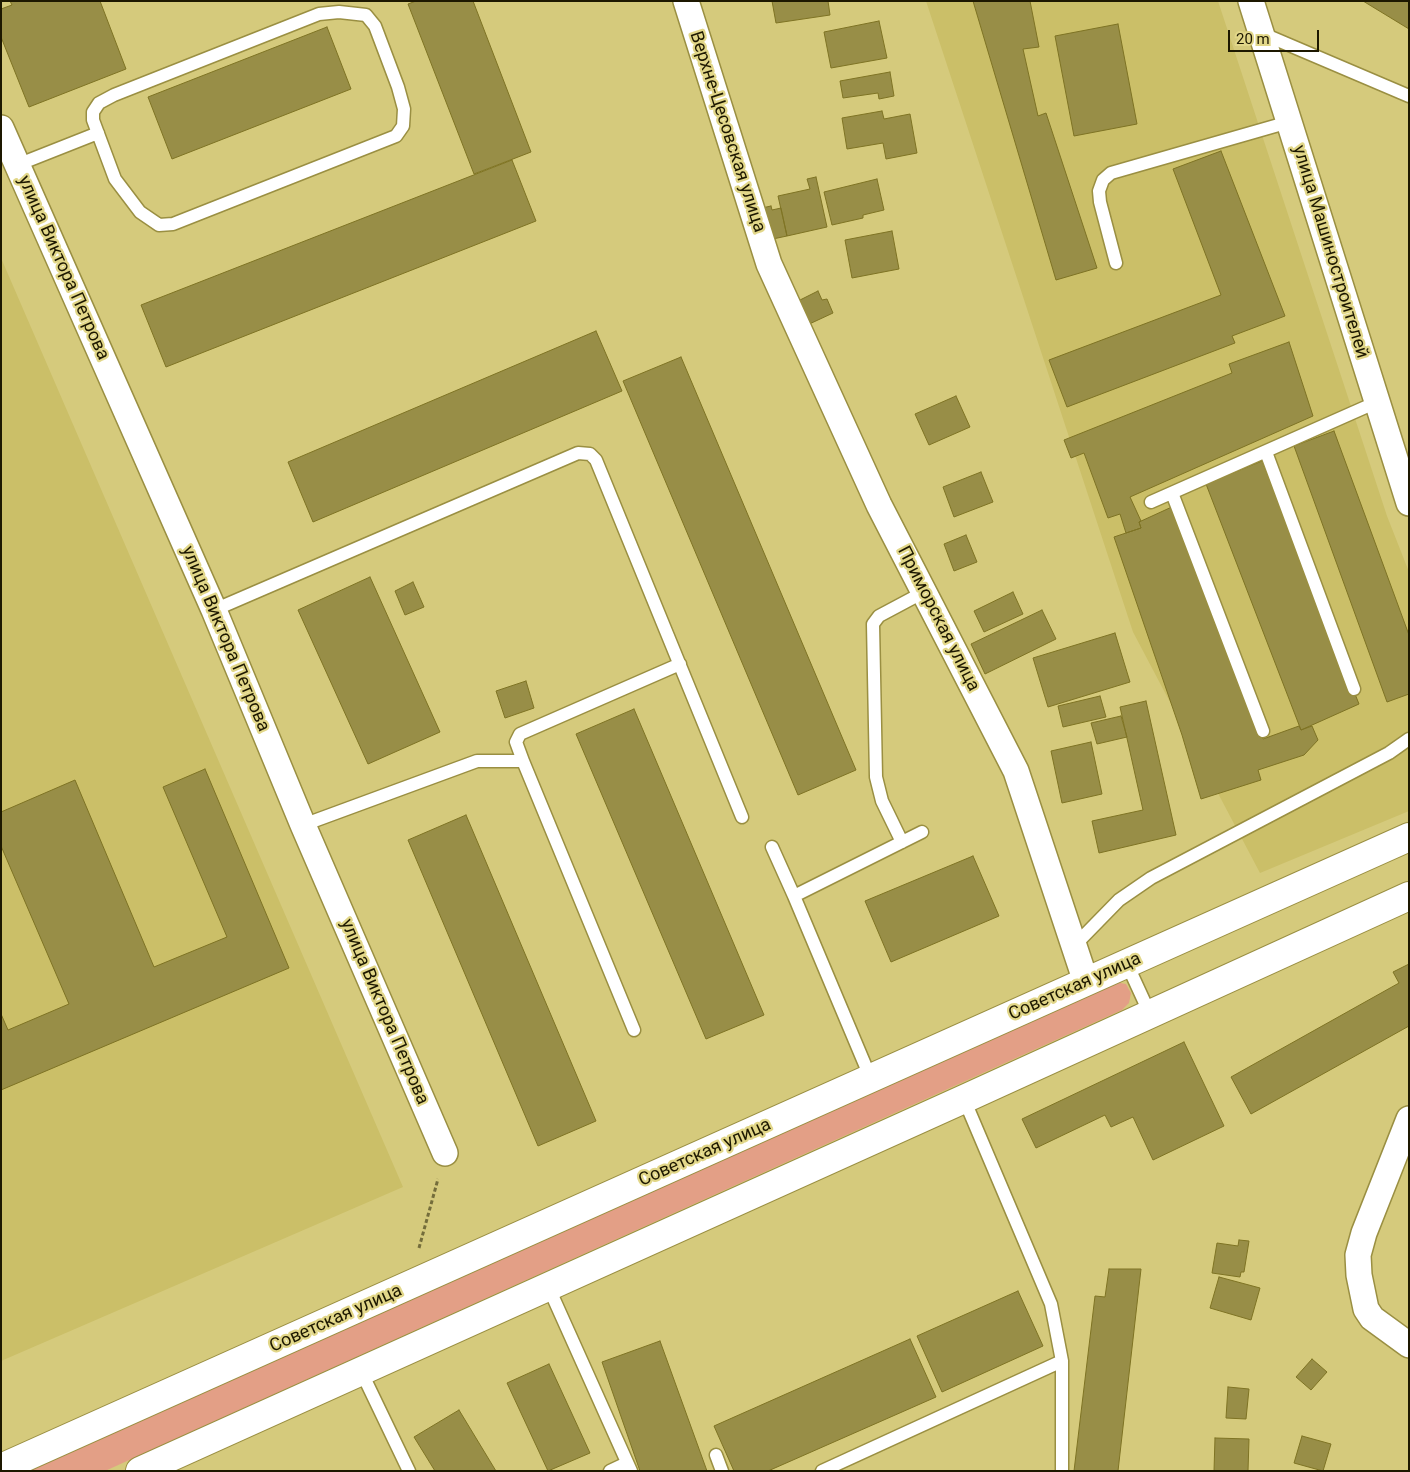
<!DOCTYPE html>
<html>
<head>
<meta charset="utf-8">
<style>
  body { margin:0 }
  #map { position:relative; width:1410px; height:1472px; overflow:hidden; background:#d5ca7c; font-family:Roboto,sans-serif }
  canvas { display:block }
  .frame { position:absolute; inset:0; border:2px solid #1d1800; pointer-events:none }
  .scale { position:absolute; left:1228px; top:30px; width:91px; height:22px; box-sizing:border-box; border:2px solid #1d1800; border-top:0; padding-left:6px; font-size:15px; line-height:18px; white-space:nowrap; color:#1d1800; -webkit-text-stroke:4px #e2d789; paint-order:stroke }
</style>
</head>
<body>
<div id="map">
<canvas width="1410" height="1472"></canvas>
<div class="frame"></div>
<div class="scale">20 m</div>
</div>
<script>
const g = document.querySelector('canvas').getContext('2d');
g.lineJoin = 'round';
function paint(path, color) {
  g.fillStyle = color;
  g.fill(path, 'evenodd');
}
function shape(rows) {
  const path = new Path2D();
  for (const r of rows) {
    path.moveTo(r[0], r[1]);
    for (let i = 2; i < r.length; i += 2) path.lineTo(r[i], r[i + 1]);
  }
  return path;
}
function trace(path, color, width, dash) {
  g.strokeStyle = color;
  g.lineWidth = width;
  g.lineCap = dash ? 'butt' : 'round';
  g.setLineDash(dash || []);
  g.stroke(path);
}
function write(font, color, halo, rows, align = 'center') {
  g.font = font + ' Roboto,sans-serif';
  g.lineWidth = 4.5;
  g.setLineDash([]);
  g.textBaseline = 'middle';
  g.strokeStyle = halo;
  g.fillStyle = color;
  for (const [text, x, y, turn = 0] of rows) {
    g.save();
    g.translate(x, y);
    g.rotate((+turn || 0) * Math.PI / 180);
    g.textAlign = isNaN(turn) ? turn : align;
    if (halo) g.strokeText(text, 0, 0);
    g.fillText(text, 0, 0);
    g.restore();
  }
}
paint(shape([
  [926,1,1218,1,1387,516,1409,572,1409,811,1260,873,1133,632],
  [1,258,403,1187,1,1361]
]), '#cbbf68');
paint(shape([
  [1115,982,1126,984,1131,993,1129,1003,1122,1010,105,1471,25,1471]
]), '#e39f86');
const building = shape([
  [10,1,100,1,126,69,29,107,1,37,1,9,12,5,10,1],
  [416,1,473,1,531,152,474,174,408,4,416,1],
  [772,1,828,1,830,15,776,23,772,1],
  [973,1,1030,1,1039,47,1023,49,1038,116,1046,113,1097,268,1056,280,973,1],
  [1363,1,1409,1,1409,29,1363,1],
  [879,21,887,58,831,68,824,32,879,21],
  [1118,24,1137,124,1074,136,1055,36,1118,24],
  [327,27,351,89,172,159,148,97,327,27],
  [890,72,894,96,879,99,878,93,843,98,840,81,890,72],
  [882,111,884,119,910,114,917,153,886,159,883,143,847,149,842,118,882,111],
  [1221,151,1285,316,1232,336,1235,343,1067,407,1049,360,1221,295,1173,169,1221,151],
  [512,160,536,221,166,367,141,305,512,160],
  [816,177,827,227,787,236,778,196,810,189,807,179,816,177],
  [877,179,884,210,863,215,863,218,832,225,824,192,877,179],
  [771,206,772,210,781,208,787,236,768,240,762,208,771,206],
  [892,231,899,269,852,278,845,240,892,231],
  [818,291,822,300,827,299,833,313,805,326,794,303,818,291],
  [596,331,622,391,313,522,288,462,596,331],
  [1289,342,1313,416,1130,497,1141,521,1139,522,1141,528,1126,533,1120,514,1108,518,1084,453,1071,458,1064,440,1232,373,1229,364,1289,342],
  [681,357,856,770,798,795,623,381,681,357],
  [956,396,970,427,929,445,915,414,956,396],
  [1334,431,1409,635,1409,694,1387,702,1294,446,1334,431],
  [1262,461,1359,704,1301,730,1206,484,1262,461],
  [981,472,993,502,954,517,943,487,981,472],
  [1174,506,1263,739,1299,726,1301,730,1312,726,1318,740,1304,755,1258,770,1261,780,1201,799,1182,735,1114,537,1141,528,1139,522,1174,506],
  [966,535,977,562,954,571,944,544,966,535],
  [370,577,440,732,368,764,298,610,370,577],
  [413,582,424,607,405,615,395,591,413,582],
  [1013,592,1023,614,984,632,974,611,1013,592],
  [1042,610,1056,639,985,674,971,644,1042,610],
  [1115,633,1130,682,1048,707,1033,658,1115,633],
  [526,681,534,708,505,718,496,691,526,681],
  [1100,696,1106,717,1063,727,1058,706,1100,696],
  [1146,701,1176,835,1099,853,1092,821,1143,810,1120,707,1146,701],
  [634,709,764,1015,706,1039,576,734,634,709],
  [1121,716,1127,737,1097,744,1091,723,1121,716],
  [1091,742,1102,794,1062,803,1051,751,1091,742],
  [205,769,289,968,1,1090,1,1014,8,1030,69,1004,1,846,1,812,75,780,154,967,227,937,163,787,205,769],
  [466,815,596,1121,538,1146,408,840,466,815],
  [973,856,999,916,891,962,865,901,973,856],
  [1409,964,1409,1026,1251,1114,1231,1077,1399,983,1393,972,1409,964],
  [1184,1042,1224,1126,1153,1160,1133,1117,1111,1127,1105,1115,1036,1148,1022,1119,1184,1042],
  [1239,1240,1249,1241,1244,1272,1241,1272,1240,1277,1212,1273,1217,1243,1238,1246,1239,1240],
  [1109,1269,1141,1269,1118,1471,1074,1471,1095,1296,1105,1297,1109,1269],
  [1219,1277,1260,1288,1251,1320,1210,1308,1219,1277],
  [1018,1291,1043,1346,942,1392,917,1336,1018,1291],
  [910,1339,936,1397,768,1471,734,1471,714,1426,910,1339],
  [660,1341,707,1471,640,1471,602,1362,660,1341],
  [1312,1359,1327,1372,1311,1390,1296,1377,1312,1359],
  [549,1364,590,1453,548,1471,507,1383,549,1364],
  [1228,1387,1249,1389,1246,1419,1226,1418,1228,1387],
  [459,1410,496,1471,435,1471,414,1437,459,1410],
  [1302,1436,1331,1444,1323,1471,1294,1463,1302,1436],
  [1215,1438,1249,1439,1248,1471,1214,1471,1215,1438]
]);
paint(building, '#988e47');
trace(building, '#7e7324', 1);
const service = shape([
  [339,12,366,15,375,26,398,87,404,109,403,126,396,136,173,224,159,225,140,212,115,179,93,120,93,112,99,103,114,95,319,14,339,12],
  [1261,33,1409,96],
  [17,165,98,133],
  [1116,263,1100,202,1099,191,1103,180,1111,173,1289,122],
  [1266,452,1354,689],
  [1172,493,1263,731],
  [1151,502,1377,402],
  [214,610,578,453,590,454,596,460,742,817],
  [523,761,516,742,520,734,680,664],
  [303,825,477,761,523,761,634,1030],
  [902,842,882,801,876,777,873,624,879,616,924,592],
  [772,847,794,896],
  [1074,946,1119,900,1151,878,1389,753,1409,739],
  [1127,964,1150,1014],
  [871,1079,794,896,922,832],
  [548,1286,631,1471],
  [1062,1361,1062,1471],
  [361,1371,409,1471],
  [716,1455,722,1471],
  [610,1471,627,1463],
  [822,1471,1062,1361,1051,1304,964,1099]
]);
const minor = shape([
  [686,1,769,264,879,505,1016,771,1086,982],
  [1251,1,1409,503],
  [1,128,214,610,303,825,445,1153],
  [1409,1119,1364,1233,1358,1255,1359,1275,1366,1309,1372,1318,1409,1345]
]);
const secondary = shape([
  [1,1468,1409,837],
  [140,1471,964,1099,1409,896]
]);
trace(service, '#9a8f42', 15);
trace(minor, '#9a8f42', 28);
trace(secondary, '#9a8f42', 30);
trace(shape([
  [419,1248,438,1179]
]), '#746d3b', 3, [4, 2.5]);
trace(service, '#fff', 12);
trace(minor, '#fff', 25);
trace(secondary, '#fff', 28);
write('18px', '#1d1800', '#e2d789', [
  ["Верхне-Цесовская улица",727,132,72],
  ["улица Машиностроителей",1330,252,73],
  ["улица Виктора Петрова",63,268,66],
  ["Приморская улица",938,619,63],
  ["улица Виктора Петрова",225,639,67],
  ["Советская улица",1075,987,-24],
  ["улица Виктора Петрова",384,1012,67],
  ["Советская улица",705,1153,-24],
  ["Советская улица",336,1319,-24]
]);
</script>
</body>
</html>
